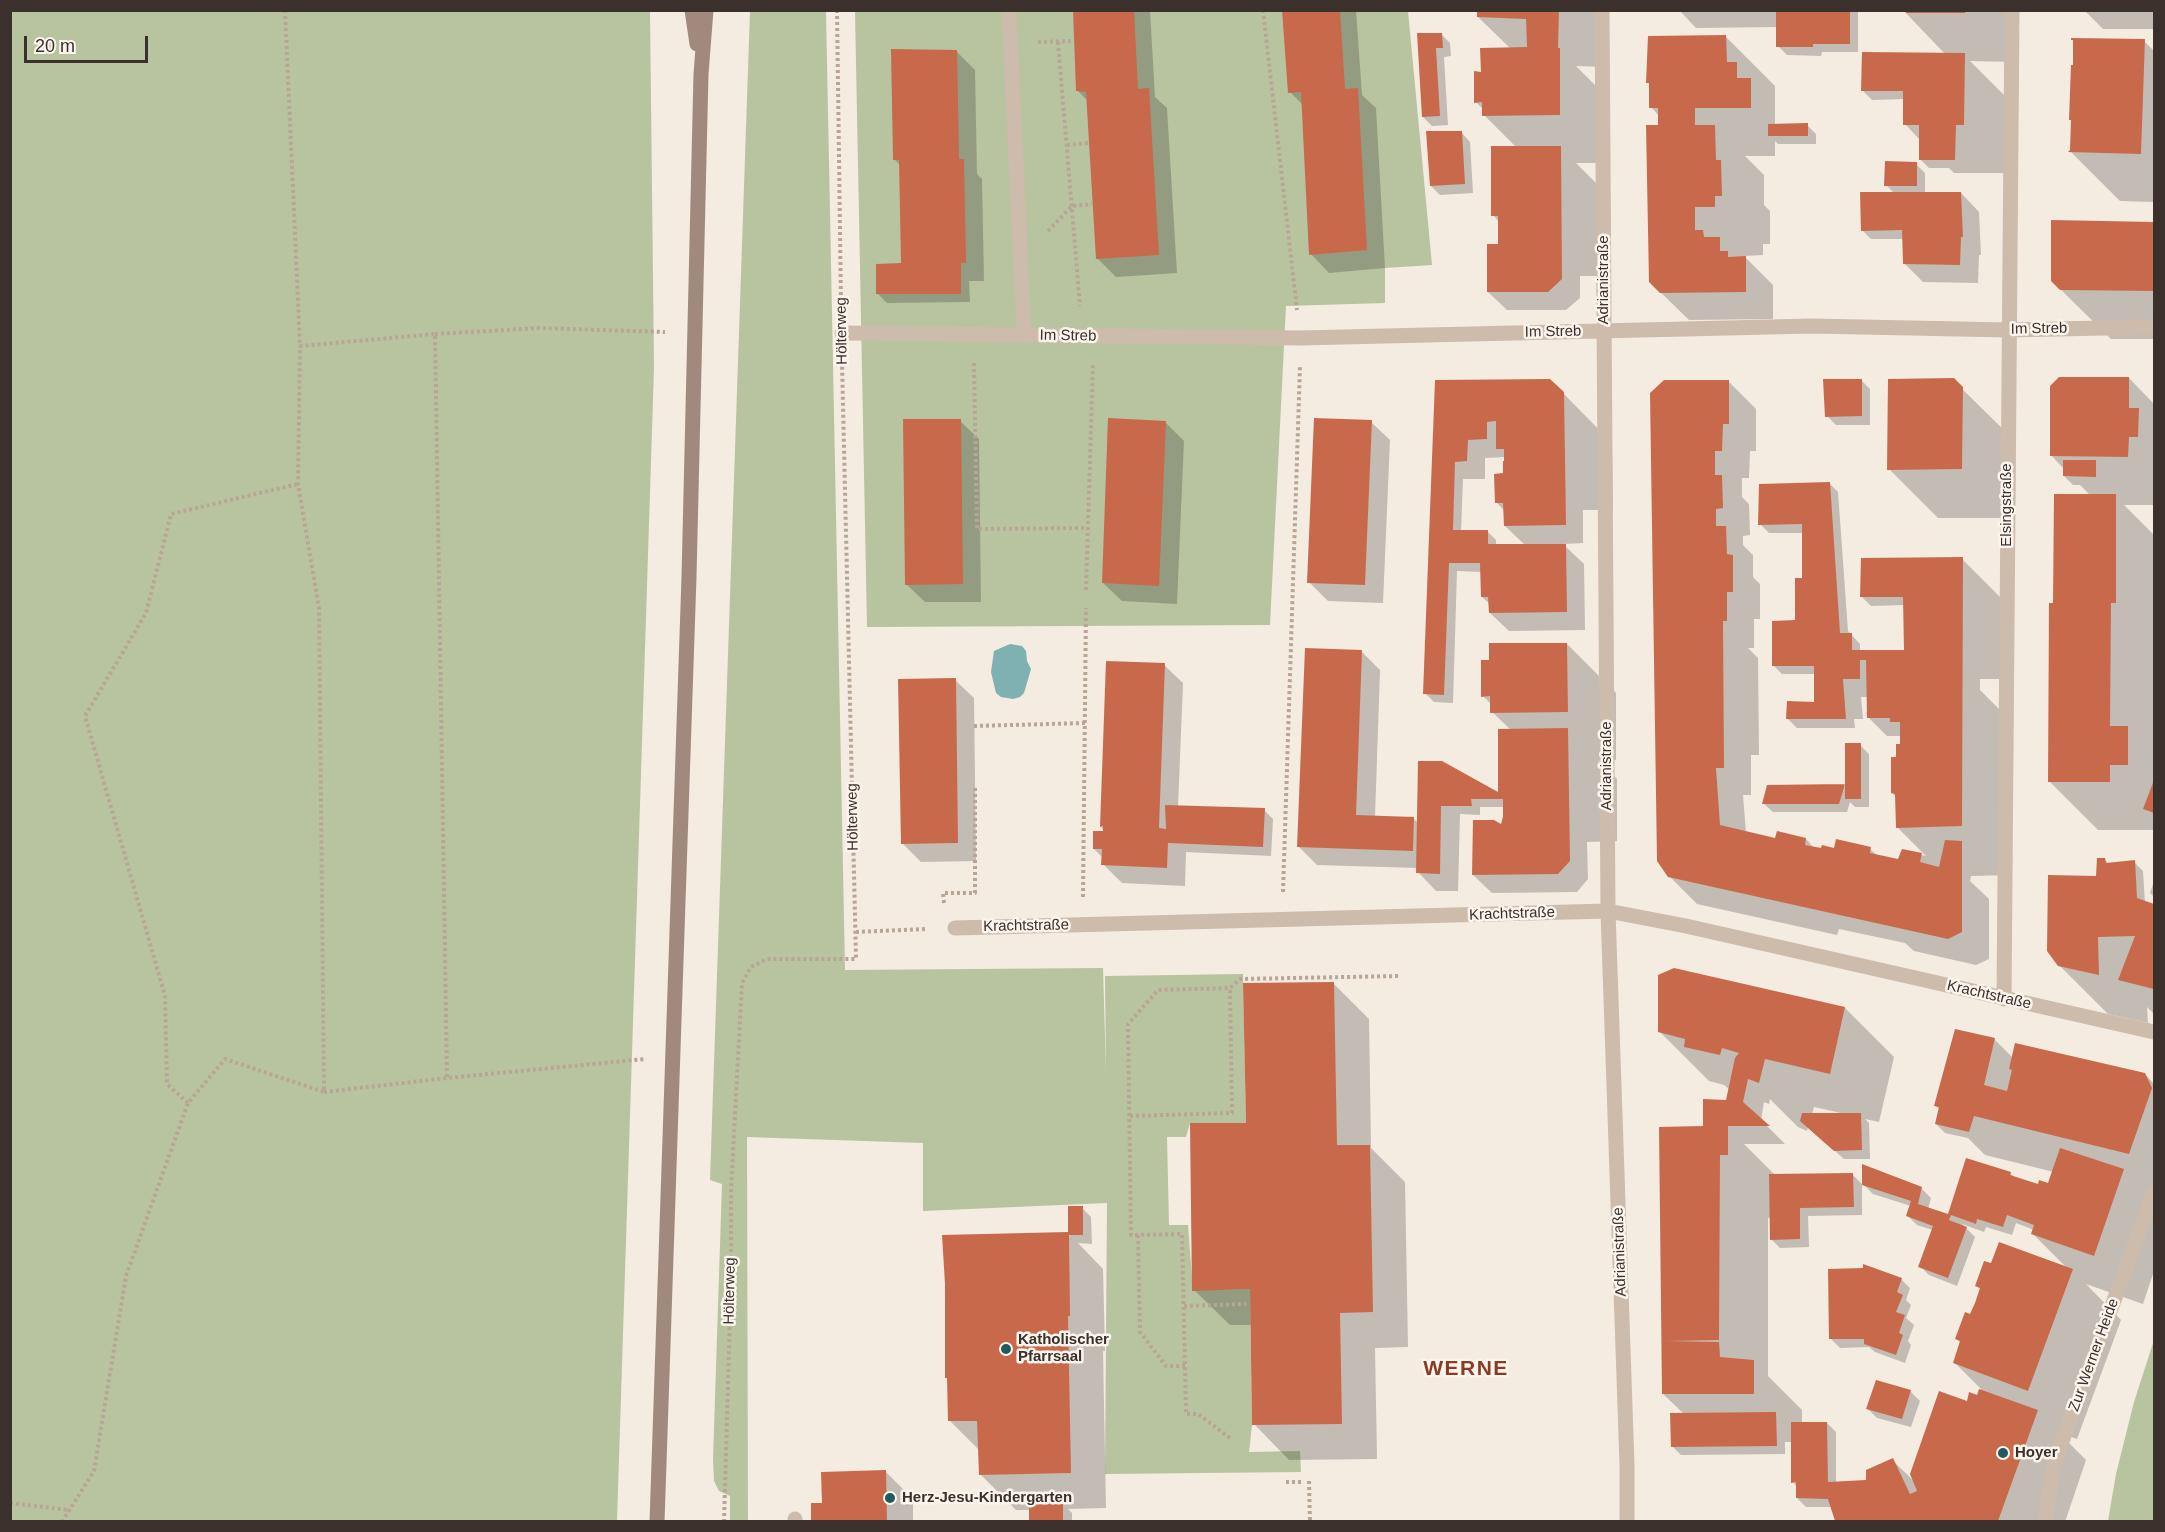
<!DOCTYPE html>
<html>
<head>
<meta charset="utf-8">
<style>
  body { margin:0 }
  #map { position:relative; width:2165px; height:1532px; overflow:hidden; background:#f4ebe1; font-family:Helvetica,sans-serif }
  canvas { display:block }
  .frame { position:absolute; inset:0; border:12px solid #3b302b; pointer-events:none }
  .scale { position:absolute; left:24px; top:36px; width:124px; height:27px; box-sizing:border-box; border:3px solid #3b302b; border-top:0; padding-left:8px; font-size:18px; line-height:21px; white-space:nowrap; color:#3b302b; -webkit-text-stroke:4px #fbf5ee; paint-order:stroke }
</style>
</head>
<body>
<div id="map">
<canvas width="2165" height="1532"></canvas>
<div class="frame"></div>
<div class="scale">20 m</div>
</div>
<script>
const g = document.querySelector('canvas').getContext('2d');
g.lineJoin = 'round';
function paint(path, color) {
  g.fillStyle = color;
  g.fill(path, 'evenodd');
}
function shape(rows) {
  const path = new Path2D();
  for (const r of rows) {
    path.moveTo(r[0], r[1]);
    for (let i = 2; i < r.length; i += 2) path.lineTo(r[i], r[i + 1]);
  }
  return path;
}
function trace(path, color, width, dash) {
  g.strokeStyle = color;
  g.lineWidth = width;
  g.lineCap = dash ? 'butt' : 'round';
  g.setLineDash(dash || []);
  g.stroke(path);
}
function write(font, color, halo, rows, align = 'center') {
  g.font = font + ' Helvetica,sans-serif';
  g.lineWidth = 5;
  g.setLineDash([]);
  g.textBaseline = 'middle';
  g.strokeStyle = halo;
  g.fillStyle = color;
  for (const [text, x, y, turn = 0] of rows) {
    g.save();
    g.translate(x, y);
    g.rotate((+turn || 0) * Math.PI / 180);
    g.textAlign = isNaN(turn) ? turn : align;
    if (halo) g.strokeText(text, 0, 0);
    g.fillText(text, 0, 0);
    g.restore();
  }
}
paint(shape([
  [10,11,650,11,654,368,617,1521,11,1521],
  [750,11,826,11,845,970,1103,968,1106,1072,1105,976,1243,974,1246,1123,1190,1123,1186,1137,1167,1137,1169,1225,1188,1225,1193,1290,1250,1289,1252,1425,1249,1452,1300,1451,1301,1472,1105,1474,1107,1203,923,1211,923,1143,747,1137,748,1521,730,1521,730,1496,719,1491,714,1481,713,1459,722,1184,710,1180],
  [855,11,1408,11,1432,265,1385,268,1385,303,1286,306,1270,625,867,627],
  [2154,1340,2154,1521,2108,1521,2116,1474,2134,1402]
]), '#b8c4a0');
paint(shape([
  [1010,644,1022,646,1026,651,1027,661,1031,669,1024,693,1020,697,1013,699,1001,697,996,693,991,672,994,651]
]), '#7fb0b2');
paint(shape([
  [1074,10,1150,10,1155,97,1167,108,1177,273,1116,277,1097,258,1088,101,1078,91],
  [1284,10,1356,10,1362,95,1376,108,1385,268,1329,273,1311,254,1303,105,1290,92],
  [1479,10,1607,10,1607,67,1576,66,1608,98,1609,163,1576,163,1609,196,1610,276,1580,276,1580,298,1566,310,1507,310,1488,292,1500,246,1499,222,1493,215,1516,147,1484,115,1483,109,1476,102,1483,73,1511,49,1478,17],
  [1679,10,1858,10,1858,52,1822,52,1821,56,1787,55,1778,46,1778,27,1696,28],
  [1903,10,2013,10,2013,62,1970,61,2013,104,2012,173,1954,173,1949,168,1929,168,1920,159,1920,140,1905,124,1905,99,1872,100,1863,91,1946,55],
  [2084,10,2154,10,2154,29,2103,29],
  [1441,34,1450,43,1451,56,1444,57,1448,125,1432,126,1423,117,1419,35],
  [1726,37,1775,86,1775,125,1807,125,1816,134,1816,144,1778,144,1775,141,1775,156,1745,156,1764,175,1764,205,1770,211,1770,244,1763,244,1763,255,1744,256,1773,285,1773,319,1689,320,1650,282,1662,127,1659,116,1651,107,1650,84,1648,82],
  [2144,41,2154,51,2154,208,2154,202,2120,201,2071,152],
  [957,52,975,70,977,174,982,179,984,281,969,281,970,302,887,303,878,294,905,265,900,165,894,159],
  [1461,132,1470,142,1473,193,1440,195,1431,186],
  [1916,164,1925,173,1925,193,1961,193,1979,212,1981,255,1979,255,1978,283,1923,282,1904,263,1904,239,1871,239,1862,230,1894,193,1886,185],
  [2053,221,2154,224,2154,339,2111,339,2052,281],
  [2129,378,2154,404,2154,505,2124,505,2154,535,2154,830,2098,830,2049,781,2055,605,2091,496,2080,485,2073,485,2064,476,2064,469,2051,455],
  [1861,380,1870,389,1870,425,1836,425,1827,416],
  [1953,380,2011,437,2010,518,1938,518,1889,469],
  [1436,381,1563,393,1612,443,1613,510,1583,510,1583,543,1563,544,1584,564,1585,630,1509,631,1490,613,1490,604,1482,597,1482,572,1457,571,1453,703,1434,702,1425,693],
  [1506,457,1504,474,1496,502,1505,511,1505,526,1525,545,1496,545,1496,540,1487,531,1461,532,1463,479,1485,479,1485,458],
  [1728,381,1756,409,1756,451,1750,451,1749,478,1742,478,1742,497,1749,504,1750,535,1743,536,1743,545,1753,555,1753,577,1760,584,1760,619,1754,619,1754,648,1748,648,1758,658,1759,755,1751,755,1751,795,1743,795,1746,833,1776,840,1806,839,1815,849,1870,849,1878,856,1900,861,1903,851,1926,856,1897,827,1897,797,1892,793,1902,746,1902,736,1887,736,1868,717,1868,697,1861,697,1863,719,1854,719,1855,728,1797,728,1788,719,1815,703,1815,674,1782,674,1773,665,1796,622,1804,579,1803,533,1769,533,1760,524,1829,483,1838,492,1848,631,1860,644,1860,652,1907,652,1904,605,1871,606,1862,597,1962,559,2011,608,2011,679,1980,679,1980,690,2011,721,2011,875,1971,876,1970,881,1989,899,1989,959,1976,965,1914,951,1905,943,1839,929,1837,935,1697,904,1669,876,1656,719],
  [960,421,979,439,981,602,925,602,906,584],
  [1165,422,1184,441,1177,604,1122,601,1103,583],
  [1371,422,1390,440,1383,603,1328,601,1309,582],
  [1567,644,1616,693,1616,760,1598,761,1617,779,1617,841,1587,842,1588,879,1577,892,1492,893,1473,875,1501,827,1505,807,1480,807,1480,815,1460,814,1458,891,1436,891,1418,872,1418,868,1317,865,1299,847,1362,652,1380,670,1375,817,1413,818,1419,824,1420,762,1500,794,1511,730,1492,712,1492,705,1483,696,1491,661],
  [1164,665,1183,683,1178,807,1264,810,1273,819,1271,856,1186,852,1185,886,1122,883,1103,864,1103,858,1094,849,1104,832,1101,826],
  [955,680,974,698,976,861,921,862,902,843],
  [1860,745,1869,754,1869,807,1855,807,1850,802,1847,812,1773,812,1764,804,1844,786,1846,788],
  [2105,860,2109,864,2134,862,2143,871,2145,903,2154,906,2154,1014,2147,1007,2148,1023,2108,1014,2059,965,2101,878],
  [2154,881,2154,897,2150,893],
  [1333,983,1369,1019,1371,1148,1405,1182,1408,1347,1375,1348,1377,1459,1289,1460,1254,1424,1252,1325,1230,1325,1194,1290],
  [1845,1008,1894,1057,1879,1122,1865,1119,1869,1123,1870,1159,1844,1159,1808,1127,1807,1131,1798,1127,1770,1099,1769,1104,1764,1102,1761,1120,1785,1144,1744,1144,1775,1175,1853,1175,1862,1184,1862,1215,1808,1216,1809,1247,1780,1248,1771,1239,1771,1218,1768,1218,1768,1376,1802,1410,1802,1423,1827,1423,1836,1432,1836,1483,1867,1481,1892,1460,1915,1482,1968,1403,1978,1397,1981,1389,1954,1362,1961,1343,1956,1338,1971,1316,1981,1290,1977,1286,2068,1269,2033,1234,2034,1230,2016,1223,2012,1235,1986,1227,1984,1232,1962,1224,1975,1237,1957,1286,1929,1275,1920,1266,1933,1230,1917,1225,1908,1216,1911,1206,1873,1194,1864,1185,1922,1189,1931,1198,1928,1209,1949,1216,2010,1173,2016,1179,2037,1186,2049,1185,2054,1172,1985,1155,1968,1138,1945,1133,1936,1124,1940,1110,1936,1106,1994,1039,2013,1058,2145,1074,2154,1084,2154,1271,2143,1304,2086,1284,2121,1320,2077,1439,2058,1432,2086,1460,2065,1522,1837,1522,1832,1507,1806,1507,1797,1498,1797,1487,1793,1482,1792,1442,1785,1442,1785,1454,1681,1455,1672,1446,1684,1414,1663,1394,1661,1129,1707,1128,1727,1102,1730,1090,1724,1085,1709,1081,1660,1032],
  [1814,1107,1841,1113,1812,1115],
  [1070,1208,1082,1208,1091,1217,1092,1244,1078,1243,1103,1269,1105,1351,1103,1351,1106,1508,1068,1509,1072,1513,1072,1522,1030,1522,1030,1510,1016,1510,980,1474,979,1450,950,1421,1068,1234,1070,1236],
  [1901,1279,1910,1288,1906,1300,1911,1305,1906,1318,1914,1325,1908,1341,1911,1345,1905,1363,1875,1352,1869,1347,1840,1348,1831,1339],
  [1877,1382,1911,1392,1920,1401,1911,1427,1877,1418,1868,1409],
  [885,1471,913,1499,913,1522,812,1522,812,1504,824,1504]
]), '#0003');
paint(shape([
  [1073,10,1134,10,1138,89,1149,88,1159,255,1096,259,1086,92,1076,91],
  [1282,10,1340,10,1345,89,1358,88,1367,250,1309,255,1301,92,1288,93],
  [1477,10,1559,10,1558,48,1560,48,1560,115,1482,116,1482,102,1474,103,1474,71,1481,72,1480,48,1527,47,1526,19,1477,17],
  [1776,10,1850,10,1850,44,1813,44,1813,47,1776,47],
  [1906,10,1965,10,1965,13,1906,13],
  [1417,33,1442,33,1443,48,1436,48,1440,116,1422,117],
  [1726,35,1727,62,1737,62,1737,78,1751,78,1751,108,1695,108,1695,125,1715,125,1716,160,1721,160,1722,196,1715,196,1715,207,1695,207,1695,230,1703,230,1704,237,1720,237,1720,251,1728,251,1728,257,1746,256,1746,292,1660,293,1649,282,1646,125,1658,125,1658,108,1649,108,1649,83,1646,83,1648,36],
  [2071,38,2145,39,2141,154,2068,152,2070,150,2071,120,2069,120,2071,65,2073,65,2073,40,2071,40],
  [891,49,957,50,959,159,964,159,966,263,961,263,961,294,876,294,876,264,901,263,899,160,893,160],
  [1862,52,1965,53,1964,125,1956,125,1955,160,1919,160,1919,125,1903,125,1903,91,1861,91],
  [1808,123,1808,136,1768,136,1768,124],
  [1426,131,1462,131,1465,184,1430,186],
  [1491,146,1561,146,1562,279,1548,292,1487,292,1487,244,1498,244,1498,216,1491,216],
  [1885,161,1917,162,1917,186,1884,186],
  [1860,192,1961,192,1963,237,1961,237,1960,265,1903,264,1902,230,1861,231],
  [2051,220,2154,222,2154,291,2060,290,2051,281],
  [2059,377,2129,377,2129,408,2139,408,2138,437,2129,437,2128,457,2050,456,2050,386],
  [1954,378,1963,387,1962,469,1887,470,1888,379],
  [1550,379,1564,392,1566,525,1504,526,1503,503,1495,503,1494,474,1503,473,1503,461,1504,461,1504,449,1496,449,1496,421,1487,422,1487,439,1468,440,1467,461,1455,462,1453,530,1488,530,1488,544,1566,544,1567,612,1489,613,1488,597,1481,597,1480,563,1449,563,1444,695,1423,694,1435,380],
  [1823,379,1862,379,1862,416,1825,417],
  [1664,380,1729,380,1729,424,1723,424,1722,451,1715,451,1715,475,1722,475,1723,508,1716,509,1716,526,1726,526,1727,554,1733,555,1733,592,1727,592,1727,621,1723,621,1724,768,1716,768,1720,825,1775,838,1777,831,1806,838,1805,845,1821,848,1822,845,1834,848,1836,839,1871,847,1870,853,1898,859,1902,849,1922,853,1920,862,1939,867,1945,840,1962,841,1962,932,1948,939,1668,877,1657,861,1650,393],
  [1108,418,1166,421,1159,586,1102,583],
  [1314,418,1372,420,1365,585,1307,583],
  [903,419,961,419,963,584,905,585],
  [2063,460,2096,460,2096,477,2063,476],
  [1830,482,1840,633,1852,633,1852,650,1904,650,1903,597,1860,597,1861,558,1963,557,1962,826,1896,828,1895,794,1891,793,1891,757,1896,757,1896,744,1900,744,1900,722,1890,722,1890,718,1867,718,1866,660,1860,660,1860,679,1843,679,1846,719,1786,719,1787,701,1814,702,1814,666,1772,666,1772,621,1795,620,1795,578,1802,578,1802,524,1758,525,1759,484],
  [2054,494,2116,494,2116,603,2111,603,2110,726,2128,726,2128,765,2110,765,2110,782,2048,782,2049,603,2053,603],
  [1489,643,1567,643,1568,712,1490,713,1490,696,1481,697,1481,660,1489,660],
  [1305,648,1362,650,1356,815,1414,817,1413,851,1297,847],
  [1106,661,1165,663,1159,828,1166,829,1165,805,1265,808,1263,847,1168,843,1167,868,1101,865,1102,849,1093,849,1093,831,1103,831,1103,826,1100,827],
  [956,678,958,843,901,844,898,679],
  [1568,728,1570,861,1558,874,1472,875,1473,820,1494,820,1501,824,1503,817,1503,799,1471,799,1472,806,1441,806,1440,874,1416,873,1418,761,1442,761,1498,792,1498,729],
  [1845,743,1861,743,1861,799,1845,799],
  [2154,780,2154,813,2143,809],
  [1845,784,1839,804,1762,804,1767,785],
  [2097,858,2105,858,2106,863,2135,860,2137,898,2154,904,2154,989,2118,980,2135,936,2098,937,2099,975,2058,966,2047,951,2048,875,2096,876],
  [1674,968,1845,1007,1830,1074,1765,1059,1759,1083,1748,1079,1743,1102,1770,1126,1728,1126,1728,1155,1720,1155,1719,1340,1667,1341,1719,1342,1720,1357,1754,1360,1754,1394,1662,1394,1659,1127,1703,1126,1703,1099,1726,1100,1735,1058,1739,1053,1722,1048,1720,1055,1684,1047,1685,1039,1658,1032,1658,975],
  [1334,982,1337,1145,1370,1145,1373,1312,1340,1313,1342,1424,1252,1425,1250,1289,1192,1291,1190,1123,1246,1123,1243,983],
  [1955,1029,1995,1038,1984,1085,2007,1091,2012,1070,2009,1069,2015,1043,2145,1073,2152,1088,2129,1154,1974,1116,1969,1132,1935,1124,1939,1107,1934,1106],
  [1802,1113,1861,1113,1862,1150,1834,1151,1800,1121],
  [2060,1148,2124,1169,2094,1256,2031,1234,2034,1225,2007,1215,2003,1227,1977,1219,1976,1224,1951,1215,1949,1220,1967,1227,1948,1278,1918,1267,1933,1226,1906,1216,1911,1201,1862,1185,1862,1164,1922,1187,1918,1204,1948,1214,1966,1158,2011,1172,2010,1175,2038,1184,2039,1180,2048,1183],
  [1853,1173,1854,1207,1800,1208,1800,1239,1770,1240,1769,1174],
  [1068,1206,1083,1206,1083,1235,1069,1235,1070,1316,1068,1316,1071,1473,979,1475,977,1421,948,1421,947,1378,945,1378,945,1284,942,1235,1068,1232],
  [1999,1242,2073,1269,2028,1391,1953,1363,1960,1341,1955,1339,1965,1312,1970,1314,1975,1303,1980,1288,1975,1286,1984,1261,1991,1263],
  [1863,1264,1902,1278,1897,1292,1903,1295,1896,1312,1905,1315,1899,1333,1903,1335,1896,1355,1864,1344,1864,1339,1829,1339,1828,1269,1863,1268],
  [1876,1380,1911,1390,1902,1419,1866,1409],
  [1979,1389,2038,1410,1998,1521,1835,1521,1828,1499,1796,1498,1796,1482,1791,1483,1791,1422,1827,1422,1828,1482,1866,1480,1866,1470,1893,1458,1910,1494,1917,1491,1910,1474,1939,1391,1967,1401,1969,1392,1977,1395],
  [1776,1412,1777,1446,1671,1447,1670,1413],
  [886,1470,887,1521,811,1521,811,1503,822,1503,821,1472],
  [1063,1502,1063,1521,1029,1521,1029,1503]
]), '#c8694b');
trace(shape([
  [285,10,300,346,435,334,447,1078],
  [837,10,841,304],
  [1263,10,1297,310],
  [1038,42,1074,41],
  [1058,42,1080,306],
  [1067,145,1089,143],
  [1048,231,1072,206,1092,204],
  [435,334,539,328,665,332],
  [974,363,977,529,1086,528],
  [1086,590,1093,363],
  [974,726,1086,723],
  [1283,892,1300,366],
  [1083,897,1086,608],
  [944,903,943,893,975,893,975,788],
  [856,932,927,929],
  [324,1092,447,1078,645,1059],
  [188,1103,167,1084,165,996,85,716,146,613,171,514,298,484],
  [1130,1116,1232,1113,1230,988],
  [1138,1235,1140,1332,1166,1366,1185,1366],
  [1184,1306,1246,1304],
  [1230,1438,1198,1414,1186,1414,1182,1234,1131,1235,1128,1024,1158,990,1230,988,1240,979,1400,976],
  [1309,1481,1310,1522],
  [1286,1482,1302,1482],
  [10,1503,69,1510],
  [62,1522,94,1471,126,1276,188,1103,225,1059,324,1092,319,608,298,484,300,346],
  [724,1522,731,1280,731,1191,742,983,751,967,767,959,856,959,842,362]
]), '#b9a596', 4, [3, 3]);
trace(shape([
  [795,1522,795,1519]
]), '#cdbbac', 15);
trace(shape([
  [1009,10,1024,336],
  [1602,10,1608,911,1627,1465,1627,1522],
  [842,333,1300,338,1812,326,2008,330,2154,327],
  [955,928,1608,911,1686,926,2154,1032],
  [2004,999,2012,10],
  [2045,1522,2054,1463,2154,1192]
]), '#cdbbac', 15);
trace(shape([
  [692,10,697,44],
  [657,1522,689,577,701,74,706,10]
]), '#a18a7d', 15);
for (const [x, y, r, color] of [
  [1006,1349,6,"#1f5a5e"],
  [2003,1453,6,"#1f5a5e"],
  [890,1498,6,"#1f5a5e"]
]) {
  const dot = new Path2D();
  dot.arc(x, y, r, 0, 2 * Math.PI);
  g.fillStyle = color;
  g.fill(dot);
  trace(dot, '#fbf5ee', 2);
}
write('15px', '#3b302b', '#fbf5ee', [
  ["Adrianistraße",1604,280,-90],
  ["Im Streb",2039,329,-1],
  ["Hölterweg",842,331,-91],
  ["Im Streb",1553,332,-1],
  ["Im Streb",1068,336,1],
  ["Elsingstraße",2007,505,-90],
  ["Adrianistraße",1607,766,-90],
  ["Hölterweg",853,817,-91],
  ["Krachtstraße",1512,914,-2],
  ["Krachtstraße",1026,926,-1],
  ["Krachtstraße",1989,995,13],
  ["Adrianistraße",1620,1252,-92],
  ["Hölterweg",730,1291,-89],
  ["Zur Werner Heide",2094,1355,-70]
]);
write('bold 15px', '#3b302b', '#fbf5ee', [
  ["Katholischer",1018,1340],
  ["Pfarrsaal",1018,1357],
  ["Hoyer",2015,1453],
  ["Herz-Jesu-Kindergarten",902,1498]
], 'left');
g.letterSpacing = '1.5px';
write('bold 21px', '#8c3b22', '#fbf5ee', [
  ["WERNE",1466,1369]
]);
g.letterSpacing = '0px';
</script>
</body>
</html>
